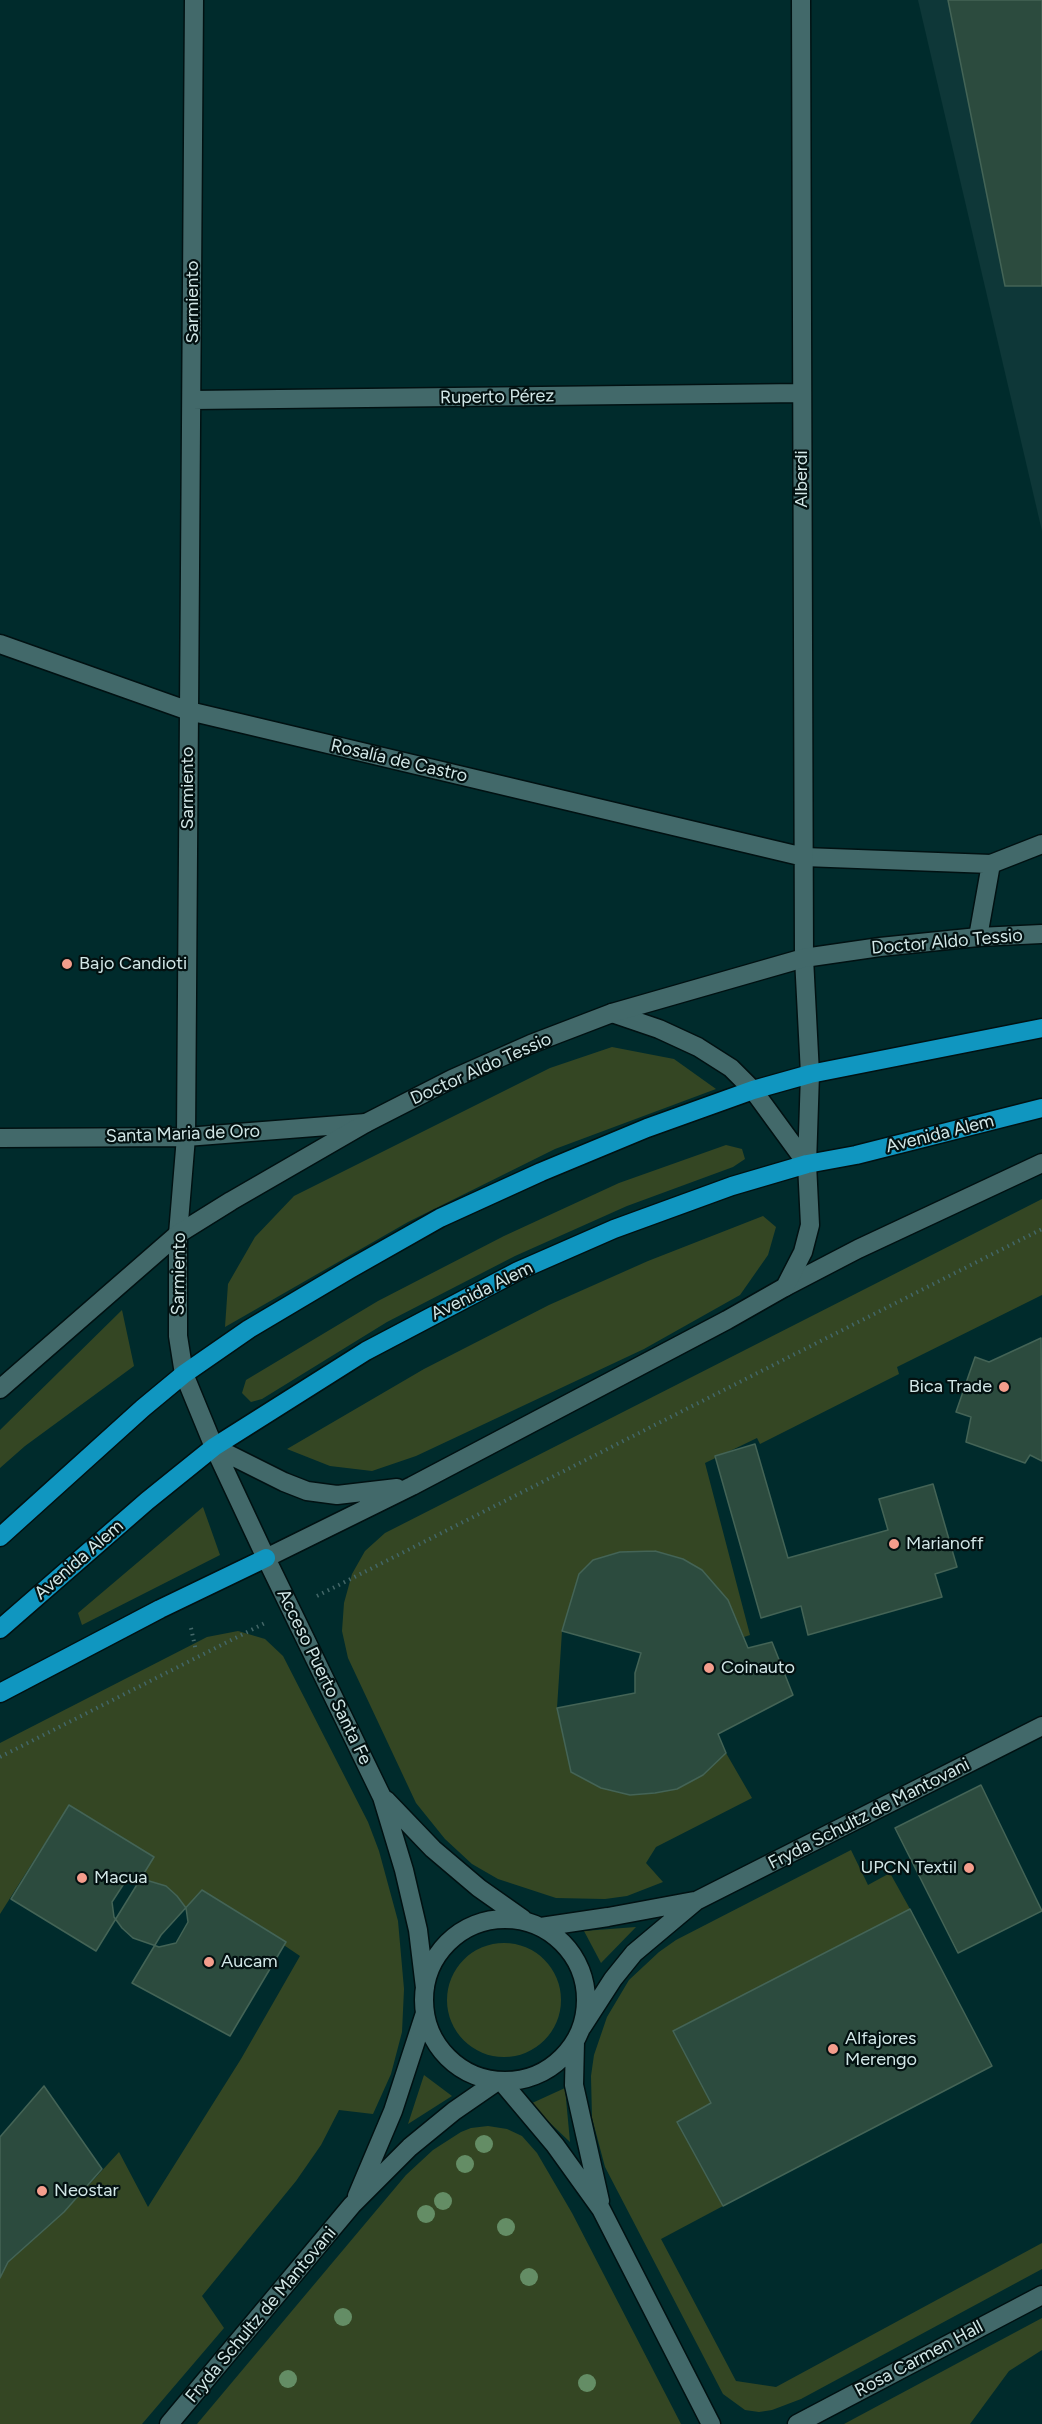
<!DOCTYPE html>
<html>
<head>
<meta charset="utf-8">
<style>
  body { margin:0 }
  canvas { display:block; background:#002b2c }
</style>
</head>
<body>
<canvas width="1042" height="2424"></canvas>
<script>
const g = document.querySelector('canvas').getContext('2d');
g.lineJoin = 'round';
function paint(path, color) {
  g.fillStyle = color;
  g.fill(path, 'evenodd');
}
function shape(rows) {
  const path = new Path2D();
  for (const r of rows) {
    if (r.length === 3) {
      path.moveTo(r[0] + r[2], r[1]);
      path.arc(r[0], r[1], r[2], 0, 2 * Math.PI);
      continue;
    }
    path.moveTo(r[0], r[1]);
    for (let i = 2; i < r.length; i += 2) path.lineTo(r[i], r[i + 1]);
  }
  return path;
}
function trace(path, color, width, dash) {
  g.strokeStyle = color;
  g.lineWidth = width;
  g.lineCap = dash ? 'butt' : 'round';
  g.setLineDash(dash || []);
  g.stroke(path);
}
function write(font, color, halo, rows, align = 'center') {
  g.font = font + ' Figtree,sans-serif';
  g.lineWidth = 4.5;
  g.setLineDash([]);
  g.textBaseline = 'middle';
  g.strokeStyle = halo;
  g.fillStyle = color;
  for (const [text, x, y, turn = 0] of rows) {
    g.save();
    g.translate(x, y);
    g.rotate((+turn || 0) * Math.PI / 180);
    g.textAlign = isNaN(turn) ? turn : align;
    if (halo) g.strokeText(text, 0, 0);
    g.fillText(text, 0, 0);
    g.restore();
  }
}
paint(shape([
  [918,0,1042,0,1042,531]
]), '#0e3738');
paint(shape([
  [612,1047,674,1059,716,1089,555,1149,408,1222,225,1327,228,1284,255,1237,294,1196,550,1068],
  [726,1145,742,1149,745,1159,733,1167,627,1206,515,1256,387,1322,262,1399,251,1402,242,1393,246,1380,378,1301,504,1236,619,1183],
  [1042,1199,1042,1295,897,1367,899,1374,760,1444,757,1438,705,1463,750,1635,744,1637,728,1600,713,1584,683,1559,655,1551,620,1552,593,1560,579,1574,562,1631,557,1708,630,1795,655,1793,677,1789,703,1775,726,1753,752,1798,656,1847,646,1863,663,1882,627,1896,605,1899,556,1898,498,1879,472,1864,445,1839,416,1803,348,1658,342,1631,344,1603,352,1574,365,1551,385,1533],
  [763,1216,776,1227,768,1255,740,1295,644,1349,416,1456,372,1471,330,1466,287,1449,424,1369,549,1305,648,1261],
  [122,1310,134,1366,25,1446,0,1468,0,1430],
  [203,1507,220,1555,82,1625,78,1613],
  [238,1631,265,1639,283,1656,368,1822,379,1851,398,1921,404,1989,402,2032,391,2074,373,2114,339,2110,321,2145,296,2181,202,2296,224,2328,142,2424,0,2424,0,2278,8,2262,64,2212,119,2152,148,2207,241,2059,300,1956,202,1890,186,1908,177,1896,166,1886,139,1878,154,1857,69,1805,0,1914,0,1743,207,1637],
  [851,1850,868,1885,890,1873,910,1909,673,2031,711,2103,677,2122,723,2206,661,2239,736,2381,776,2387,1042,2243,1042,2269,801,2399,772,2410,759,2412,745,2410,723,2394,605,2167,592,2118,591,2076,594,2055,607,2017,629,1980,659,1952,676,1940],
  [636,1927,601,1963,584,1931],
  [504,2000,57],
  [424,2075,452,2096,408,2124],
  [565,2088,570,2142,530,2104],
  [488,2126,507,2129,522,2136,537,2153,572,2213,681,2424,197,2424,406,2175,433,2150,461,2132,471,2128],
  [1042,2318,1042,2350,1009,2371,970,2424,844,2424]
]), '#344623');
const building = shape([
  [948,0,1042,0,1042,286,1005,286,948,0],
  [1041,1338,1042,1461,1030,1455,1025,1463,966,1442,971,1417,956,1412,975,1357,989,1362,1041,1338],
  [755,1444,788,1558,888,1530,879,1499,933,1484,957,1567,935,1574,942,1597,808,1635,801,1606,761,1618,715,1456,755,1444],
  [655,1551,683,1559,702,1570,728,1600,748,1648,772,1642,793,1695,718,1734,726,1753,703,1775,677,1789,655,1793,630,1795,601,1788,571,1772,557,1708,635,1693,635,1673,641,1653,562,1631,579,1574,593,1560,620,1552,655,1551],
  [981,1785,1042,1911,958,1953,895,1828,981,1785],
  [69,1805,154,1857,96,1951,11,1899,69,1805],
  [139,1878,166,1886,177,1896,186,1908,188,1922,176,1943,159,1947,133,1938,122,1928,114,1917,112,1902,125,1882,139,1878],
  [202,1890,286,1942,230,2036,132,1983,161,1935,202,1890],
  [910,1909,992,2066,723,2206,677,2122,711,2103,673,2031,910,1909],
  [44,2086,102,2169,64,2212,8,2262,0,2278,0,2137,44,2086]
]);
paint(building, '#2c4b3e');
trace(building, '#446456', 1.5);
const service = shape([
  [804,857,991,864],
  [978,937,991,864,1042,844]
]);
const minor = shape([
  [801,0,804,958],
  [192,400,802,393],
  [0,644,189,711,804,857],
  [0,1138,186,1137,366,1123],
  [178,1234,186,1137,194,0],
  [785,1287,858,1249,1042,1163],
  [797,2424,1042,2295]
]);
const tertiary = shape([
  [612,1013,659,1029,698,1047,731,1068,753,1090,807,1164],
  [178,1234,178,1336,184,1374,214,1447,266,1558,382,1797,404,1870,418,1930,425,1988],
  [214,1447,284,1482,307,1491,337,1495,397,1488],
  [266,1558,412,1486,727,1320,785,1287,803,1252,810,1225,807,1164,810,1074,804,958],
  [386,1800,433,1849,479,1888,523,1919],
  [505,2000,81],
  [541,1927,608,1917,694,1901],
  [582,2027,613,1979,634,1953,696,1901,1042,1726],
  [575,2041,574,2085,600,2201],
  [502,2082,555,2145,601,2209,711,2424],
  [357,2196,393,2111,425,2013],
  [169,2424,352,2205,410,2147,454,2111,496,2082]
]);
const secondary = shape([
  [0,1389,178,1234,231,1201,366,1123,452,1079,531,1044,612,1013,804,958,880,947,978,937,1042,934]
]);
const trunk = shape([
  [0,1537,143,1408,184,1374,249,1329,350,1269,440,1218,541,1172,647,1128,753,1090,810,1074,1042,1028],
  [0,1629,147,1501,214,1447,366,1351,518,1271,614,1229,732,1186,807,1164,856,1155,1042,1108],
  [0,1693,160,1609,266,1558]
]);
trace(service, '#011112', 21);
trace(minor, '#011112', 21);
trace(tertiary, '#011112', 21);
trace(secondary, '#011112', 21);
trace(trunk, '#011112', 21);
trace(shape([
  [317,1596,1042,1229],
  [191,1628,196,1651],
  [0,1757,265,1623]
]), '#436768', 4, [1.5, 4.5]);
trace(service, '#42696a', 18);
trace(minor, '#42696a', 18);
trace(tertiary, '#42696a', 18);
trace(secondary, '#42696a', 18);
trace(trunk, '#1096c0', 18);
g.fillStyle = '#648d65';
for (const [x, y] of [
  [484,2144],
  [465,2164],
  [443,2201],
  [426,2214],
  [506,2227],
  [529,2277],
  [343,2317],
  [288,2379],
  [587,2383]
]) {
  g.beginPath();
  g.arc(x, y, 9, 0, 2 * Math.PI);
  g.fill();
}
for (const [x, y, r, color] of [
  [67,964,6,"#f49d8c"],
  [1004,1387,6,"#f49d8c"],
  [894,1544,6,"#f49d8c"],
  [709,1668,6,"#f49d8c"],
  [969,1868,6,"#f49d8c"],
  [82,1878,6,"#f49d8c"],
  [209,1962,6,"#f49d8c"],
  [833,2049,6,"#f49d8c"],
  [42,2191,6,"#f49d8c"]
]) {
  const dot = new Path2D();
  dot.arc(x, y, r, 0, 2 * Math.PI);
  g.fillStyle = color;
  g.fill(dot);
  trace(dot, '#031111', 2);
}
write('18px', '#d2e7e7', '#031111', [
  ["Sarmiento",193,302,-90],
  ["Ruperto Pérez",497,397,-1],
  ["Alberdi",802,479,-90],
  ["Rosalía de Castro",399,761,13],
  ["Sarmiento",188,788,-90],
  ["Doctor Aldo Tessio",947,942,-5],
  ["Doctor Aldo Tessio",481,1069,-24],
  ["Santa Maria de Oro",183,1134,-2],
  ["Avenida Alem",940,1134,-14],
  ["Sarmiento",179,1274,-89],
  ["Avenida Alem",482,1291,-26],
  ["Avenida Alem",79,1560,-41],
  ["Acceso Puerto Santa Fe",324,1677,64],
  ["Fryda Schultz de Mantovani",869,1814,-27],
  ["Fryda Schultz de Mantovani",261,2315,-50],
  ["Rosa Carmen Hall",919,2359,-28]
]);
write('18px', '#d2e7e7', '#031111', [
  ["Bajo Candioti",79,964],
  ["Bica Trade",992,1387,"right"],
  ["Marianoff",906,1544],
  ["Coinauto",721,1668],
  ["UPCN Textil",957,1868,"right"],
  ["Macua",94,1878],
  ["Aucam",221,1962],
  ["Alfajores",845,2039],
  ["Merengo",845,2060],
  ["Neostar",54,2191]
], 'left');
</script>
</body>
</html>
